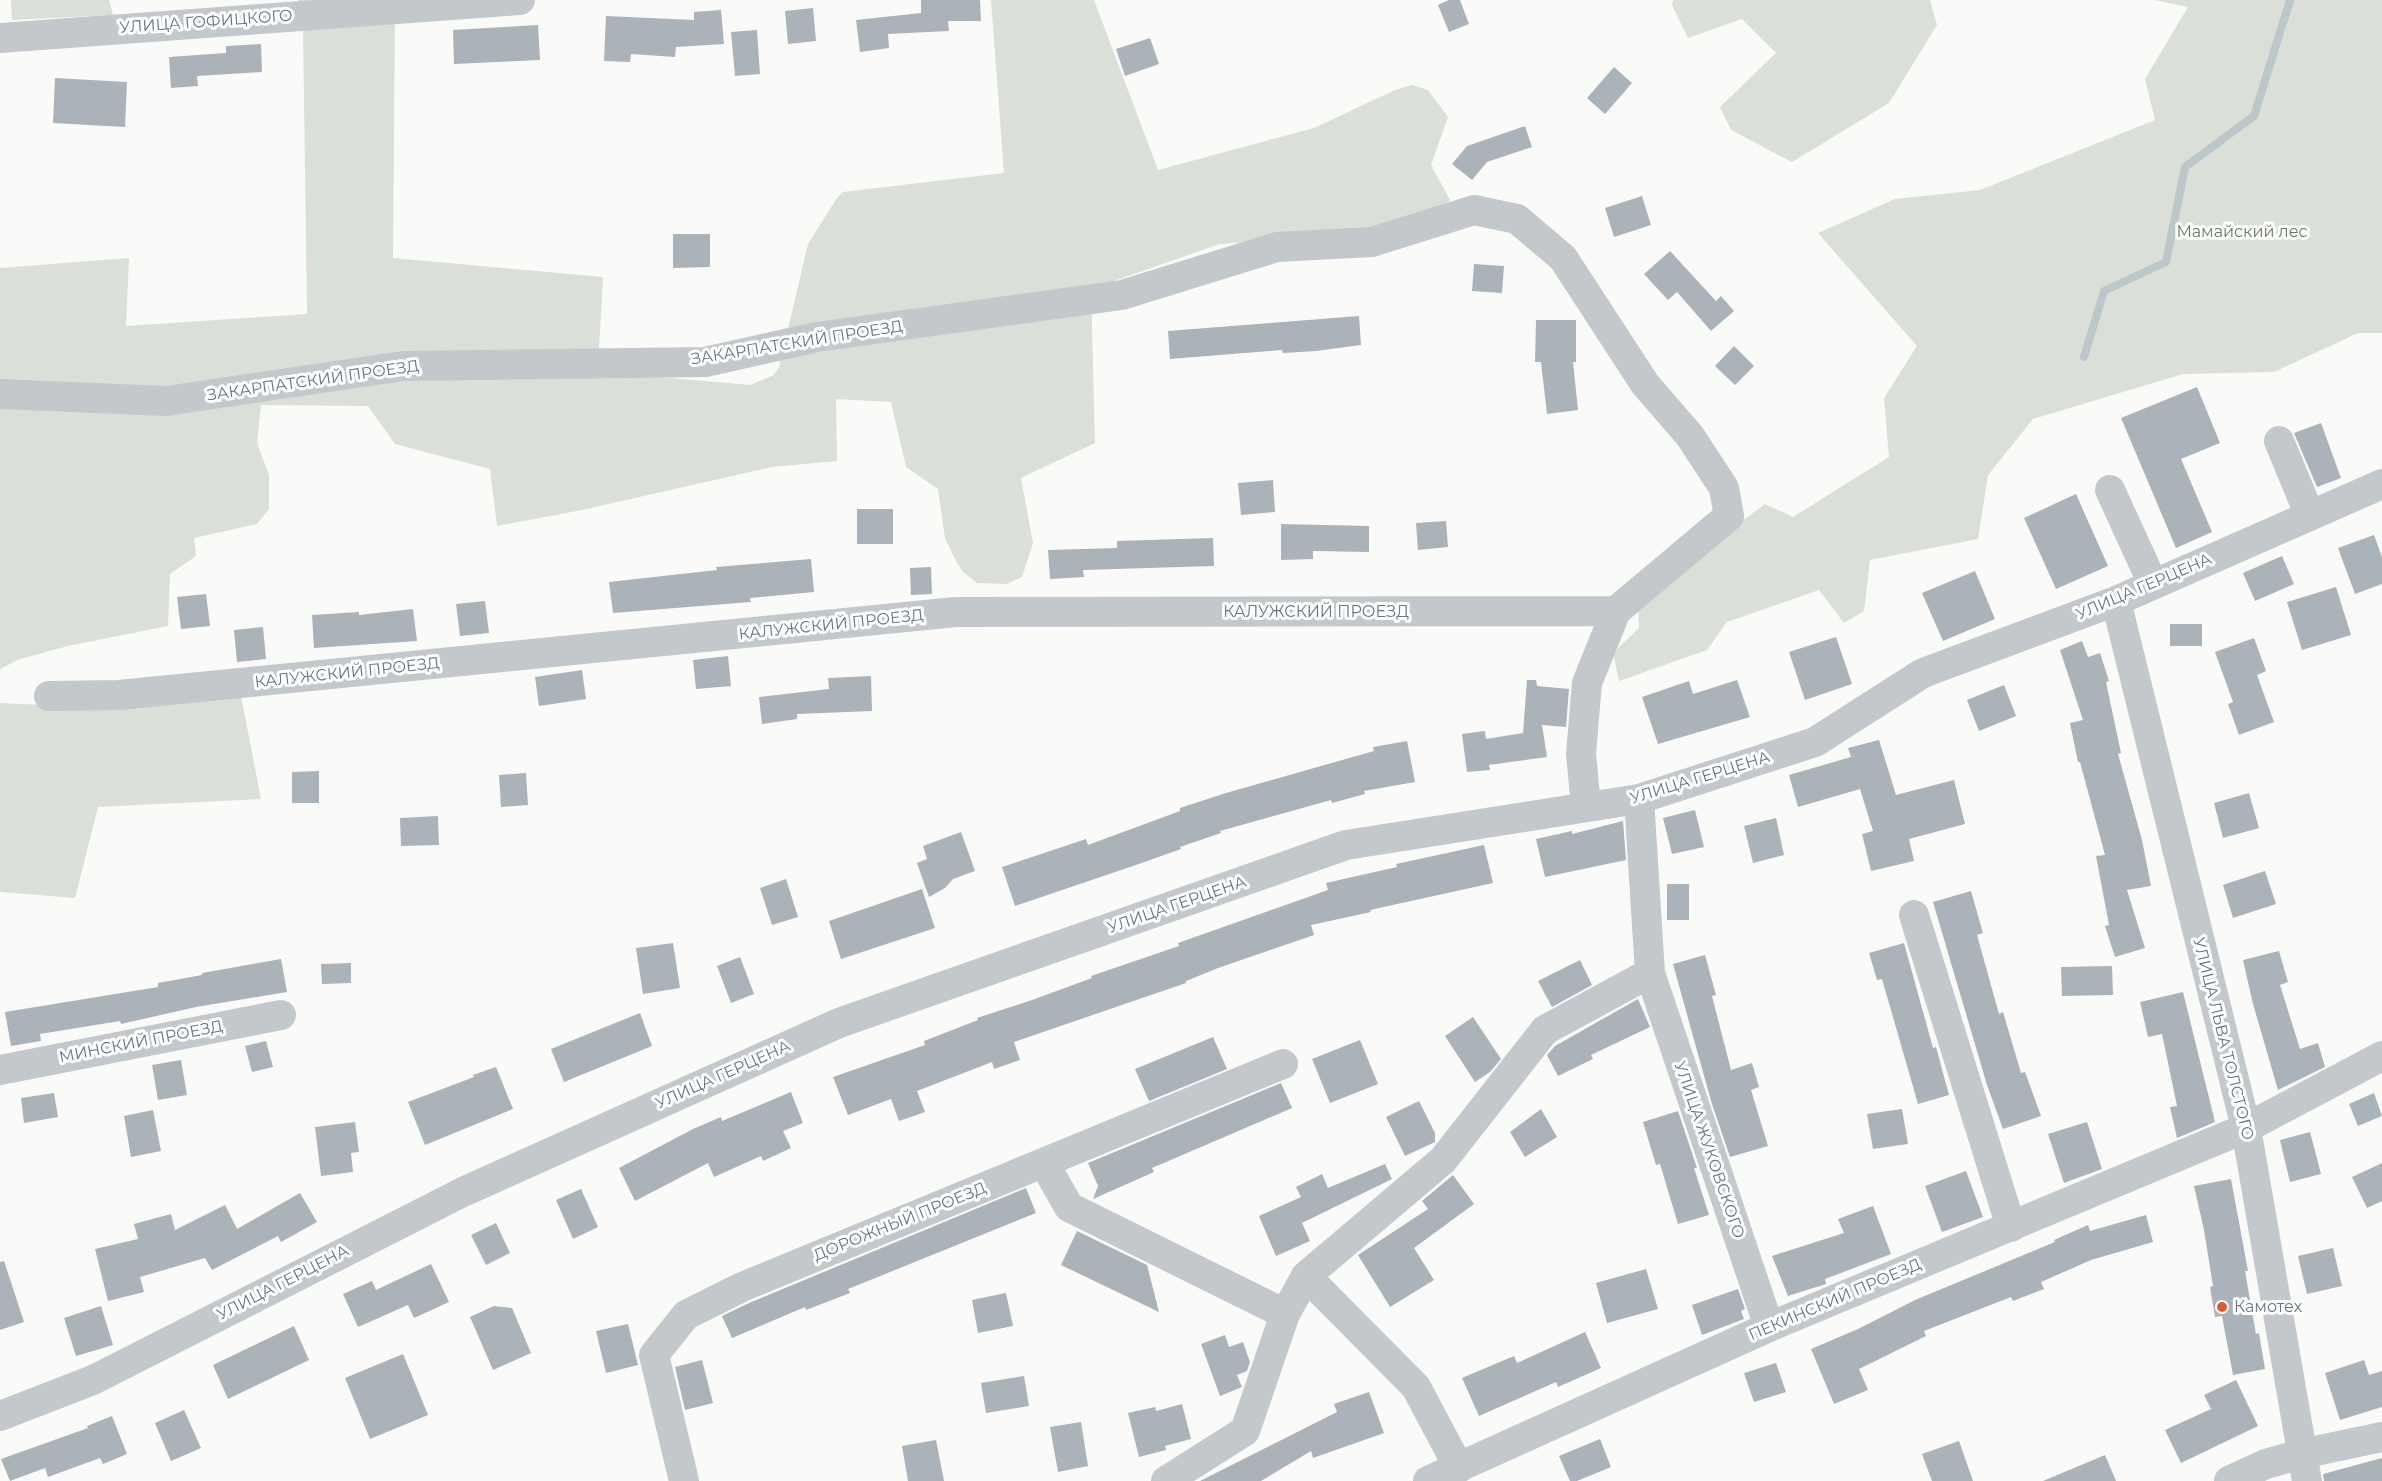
<!DOCTYPE html>
<html>
<head>
<meta charset="utf-8">
<style>
  body { margin:0 }
  canvas { display:block; background:#fafaf8 }
</style>
</head>
<body>
<canvas width="2382" height="1481"></canvas>
<script>
const g = document.querySelector('canvas').getContext('2d');
g.lineJoin = 'round';
function paint(path, color) {
  g.fillStyle = color;
  g.fill(path, 'evenodd');
}
function shape(rows) {
  const path = new Path2D();
  for (const r of rows) {
    path.moveTo(r[0], r[1]);
    for (let i = 2; i < r.length; i += 2) path.lineTo(r[i], r[i + 1]);
  }
  return path;
}
function trace(path, color, width, dash) {
  g.strokeStyle = color;
  g.lineWidth = width;
  g.lineCap = dash ? 'butt' : 'round';
  g.setLineDash(dash || []);
  g.stroke(path);
}
function write(font, color, halo, rows, align = 'center') {
  g.font = font + ' Montserrat,sans-serif';
  g.lineWidth = 6;
  g.setLineDash([]);
  g.textBaseline = 'middle';
  g.strokeStyle = halo;
  g.fillStyle = color;
  for (const [text, x, y, turn = 0] of rows) {
    g.save();
    g.translate(x, y);
    g.rotate((+turn || 0) * Math.PI / 180);
    g.textAlign = isNaN(turn) ? turn : align;
    if (halo) g.strokeText(text, 0, 0);
    g.fillText(text, 0, 0);
    g.restore();
  }
}
paint(shape([
  [11,0,109,0,113,15,12,20],
  [298,0,395,0,393,258,603,277,599,349,613,373,750,385,774,375,779,367,808,244,837,198,843,192,1004,173,991,0,1094,0,1158,170,1314,128,1395,90,1412,85,1428,90,1448,117,1431,165,1450,200,1445,207,1378,234,1220,244,1091,289,1095,443,1021,478,1033,543,1022,577,1006,584,977,583,963,572,957,563,945,538,938,489,906,467,891,402,836,399,837,461,772,467,582,510,497,526,490,469,395,444,368,406,261,405,257,443,269,475,269,509,257,524,194,538,196,556,170,574,168,626,68,646,20,659,0,669,0,268,129,258,126,326,307,314,303,26],
  [1673,0,1930,0,1937,25,1889,103,1792,162,1731,130,1720,107,1776,53,1742,19,1688,38,1672,5],
  [2155,0,2382,0,2382,333,2358,333,2274,372,2183,374,2033,419,1988,475,1978,539,1870,560,1864,611,1844,623,1819,590,1727,622,1707,650,1619,681,1613,653,1639,628,1638,599,1765,504,1793,517,1889,457,1884,398,1917,346,1818,233,1895,199,1980,190,2155,120,2145,79,2188,7],
  [241,696,261,799,98,807,75,898,0,892,0,703,107,708]
]), '#dadfd7');
trace(shape([
  [2084,357,2104,291,2166,262,2185,167,2254,116,2290,0]
]), '#bbc7cb', 8);
paint(shape([
  [921,0,980,0,981,21,948,21,949,31,888,34,889,48,860,52,856,20,921,13],
  [1449,0,1460,0,1469,24,1449,32,1438,5],
  [813,8,816,41,788,44,785,11],
  [721,10,724,44,676,47,675,57,631,54,630,62,604,61,606,16,694,20,694,12],
  [538,25,540,60,454,64,453,30],
  [757,30,760,74,735,76,731,32],
  [1150,38,1159,64,1125,76,1116,49],
  [261,44,262,72,197,76,198,86,171,88,169,57,226,53,226,46],
  [1614,67,1632,83,1605,114,1587,98],
  [55,78,127,82,125,127,53,123],
  [1525,126,1532,147,1487,162,1472,180,1452,164,1467,146],
  [1642,196,1651,225,1614,237,1605,208],
  [673,234,710,234,710,267,673,268],
  [1670,251,1716,301,1721,296,1734,311,1711,331,1677,292,1668,300,1644,274],
  [1474,264,1504,266,1502,293,1472,291],
  [1359,316,1361,345,1316,351,1283,353,1282,350,1170,359,1168,331],
  [1536,320,1576,320,1576,362,1573,362,1578,410,1547,414,1541,362,1535,362],
  [1734,346,1754,366,1735,385,1715,366],
  [2197,387,2220,443,2181,459,2212,532,2176,548,2121,418],
  [2321,423,2341,478,2317,487,2294,433],
  [1273,480,1275,512,1241,515,1238,483],
  [2076,494,2108,566,2056,589,2024,518],
  [857,509,893,509,893,544,857,544],
  [1446,521,1448,547,1418,550,1416,523],
  [1281,524,1369,526,1369,552,1313,551,1313,559,1281,560],
  [2374,535,2382,557,2382,584,2355,594,2338,548],
  [1213,538,1214,566,1083,570,1084,577,1050,579,1048,550,1117,548,1117,541],
  [2282,556,2294,584,2255,601,2243,573],
  [811,559,814,592,750,598,751,602,613,613,609,582,717,570,716,567],
  [931,567,932,594,911,595,910,568],
  [1975,571,1995,619,1943,641,1922,593],
  [2336,587,2351,635,2302,650,2287,602],
  [206,594,210,626,181,629,177,597],
  [485,601,489,633,460,636,456,604],
  [413,609,417,641,314,648,312,615,359,612,359,615],
  [2170,624,2202,624,2202,646,2170,646],
  [263,627,266,659,237,662,234,630],
  [1836,637,1852,684,1805,700,1789,652],
  [2254,638,2266,671,2257,675,2274,722,2239,735,2228,704,2233,702,2215,652],
  [2082,641,2088,657,2100,653,2109,681,2106,682,2121,753,2118,754,2142,840,2151,886,2127,890,2145,948,2115,957,2105,926,2109,925,2096,856,2105,855,2080,762,2078,762,2070,723,2083,720,2060,650],
  [728,656,731,686,696,689,693,660],
  [582,670,586,699,539,706,535,677],
  [871,676,872,711,797,714,797,719,762,724,759,697,829,689,828,678],
  [1527,680,1536,680,1537,686,1569,689,1566,727,1542,725,1547,757,1489,765,1490,770,1467,772,1462,734,1485,731,1486,739,1523,733],
  [1737,680,1750,717,1658,744,1642,697,1689,681,1693,694],
  [2004,685,2016,716,1979,731,1967,700],
  [1879,740,1896,795,1954,780,1965,824,1909,839,1914,861,1871,871,1862,834,1873,831,1860,789,1798,807,1789,775,1851,757,1848,748],
  [1407,741,1415,782,1364,791,1365,794,1332,803,1331,800,1220,831,1221,833,1180,847,1181,849,1133,866,1015,906,1002,867,1086,839,1088,845,1180,811,1180,808,1226,793,1374,751,1373,747],
  [319,771,319,803,292,803,292,772],
  [526,773,528,805,501,807,499,775],
  [2249,793,2259,828,2223,838,2214,803],
  [1695,810,1704,847,1672,854,1663,818],
  [438,816,439,845,401,846,400,818],
  [1776,818,1784,855,1753,863,1744,826],
  [1623,821,1626,860,1545,877,1536,839,1572,831,1572,834],
  [961,832,975,871,953,879,945,888,929,897,917,863,927,859,923,846],
  [1484,845,1493,883,1370,910,1371,912,1311,925,1314,935,1218,968,1186,981,1186,983,1014,1042,1020,1060,994,1069,992,1062,917,1091,925,1112,899,1121,891,1099,848,1115,833,1077,925,1045,924,1041,978,1020,977,1018,1032,1000,1092,978,1091,976,1179,946,1178,943,1328,890,1326,883,1397,867,1396,864],
  [2265,871,2276,904,2233,918,2223,885],
  [786,879,798,917,772,925,760,888],
  [1667,884,1689,884,1689,920,1667,920],
  [922,889,935,928,841,959,829,921],
  [1971,891,1983,933,1977,935,1999,1014,2003,1012,2021,1073,2025,1072,2041,1116,2003,1129,1987,1085,1933,902],
  [673,943,680,988,643,994,636,948],
  [1904,943,1933,1048,1936,1047,1949,1095,1918,1104,1882,979,1877,980,1869,953],
  [2279,951,2288,982,2280,985,2300,1049,2318,1043,2325,1067,2278,1090,2253,1004,2243,960],
  [1705,955,1716,995,1712,996,1731,1070,1752,1063,1759,1087,1751,1090,1768,1146,1730,1157,1711,1101,1673,964],
  [740,957,754,994,731,1003,717,966],
  [281,959,287,992,196,1007,121,1024,120,1021,40,1034,41,1041,11,1046,5,1012,158,987,158,983,202,975,202,973],
  [1580,960,1592,985,1552,1007,1538,981],
  [351,963,351,983,322,984,321,964],
  [2112,966,2113,995,2062,996,2061,967],
  [2183,992,2215,1122,2177,1138,2170,1107,2177,1106,2162,1034,2148,1037,2140,1002],
  [1638,999,1650,1027,1591,1055,1593,1059,1558,1076,1547,1055,1555,1046],
  [640,1013,652,1046,564,1082,551,1049],
  [1473,1017,1501,1059,1490,1072,1475,1082,1445,1036],
  [1213,1037,1227,1069,1149,1101,1135,1069],
  [1360,1040,1378,1084,1330,1103,1312,1059],
  [266,1041,273,1067,252,1072,245,1046],
  [181,1060,187,1095,158,1100,152,1065],
  [496,1067,513,1109,425,1145,408,1102,474,1077,473,1075],
  [1281,1083,1292,1108,1152,1168,1154,1172,1093,1199,1098,1186,1088,1163],
  [791,1092,803,1123,783,1131,791,1148,763,1161,761,1156,714,1177,708,1163,635,1201,619,1168,693,1129,721,1117,722,1121],
  [54,1093,58,1117,24,1123,21,1098],
  [2374,1093,2382,1116,2358,1126,2349,1104],
  [1419,1101,1435,1133,1435,1142,1405,1156,1386,1117],
  [1541,1109,1557,1137,1525,1157,1510,1132],
  [1902,1109,1908,1144,1873,1149,1867,1114],
  [153,1110,161,1151,131,1157,124,1116],
  [1678,1111,1697,1168,1694,1168,1709,1215,1678,1224,1660,1164,1656,1165,1643,1122],
  [355,1122,359,1152,351,1153,353,1172,321,1176,315,1127],
  [2087,1122,2102,1169,2064,1183,2048,1134],
  [2310,1132,2321,1174,2290,1182,2280,1140],
  [2382,1163,2382,1201,2367,1208,2352,1177],
  [1385,1164,1392,1179,1302,1223,1310,1241,1276,1256,1259,1216,1301,1197,1296,1187,1322,1174,1328,1188],
  [1966,1171,1983,1217,1942,1232,1925,1186],
  [1453,1175,1474,1204,1414,1248,1434,1280,1390,1307,1358,1255,1428,1209,1422,1201],
  [2231,1179,2248,1271,2245,1271,2256,1334,2259,1333,2265,1369,2233,1375,2222,1316,2215,1317,2210,1287,2213,1286,2204,1230,2194,1186],
  [1026,1188,1036,1213,848,1289,850,1293,806,1310,805,1307,732,1338,722,1316,749,1303],
  [581,1189,598,1227,573,1239,556,1200],
  [300,1193,317,1222,281,1242,278,1236,212,1270,205,1258,140,1277,144,1292,108,1301,95,1249,138,1239,134,1224,171,1214,175,1230,225,1205,237,1229],
  [1873,1206,1891,1254,1825,1279,1826,1284,1788,1296,1772,1256,1844,1233,1838,1219],
  [2146,1215,2153,1242,2091,1260,2041,1282,2044,1289,2013,1301,2011,1297,1924,1331,1926,1336,1859,1369,1868,1390,1834,1404,1811,1349,1858,1329,1915,1300,2055,1242,2054,1240,2088,1225,2090,1231],
  [496,1223,510,1253,486,1265,471,1235],
  [1077,1231,1147,1265,1159,1312,1061,1265],
  [2333,1248,2342,1286,2307,1294,2298,1256],
  [4,1261,24,1322,0,1330,0,1262],
  [431,1264,449,1302,414,1318,408,1305,358,1327,343,1294,372,1281,376,1290],
  [1646,1269,1658,1309,1607,1323,1596,1283],
  [1738,1289,1745,1309,1741,1311,1744,1319,1702,1335,1692,1305],
  [1006,1293,1013,1326,978,1333,972,1300],
  [101,1306,113,1345,76,1356,64,1318],
  [494,1306,512,1308,531,1353,493,1370,470,1317],
  [628,1324,638,1365,606,1373,596,1331],
  [294,1326,309,1360,228,1399,213,1365],
  [1585,1332,1601,1368,1558,1387,1556,1382,1479,1416,1462,1378,1514,1356,1517,1363],
  [1225,1335,1229,1347,1243,1342,1250,1362,1247,1371,1237,1375,1242,1387,1220,1396,1201,1344],
  [403,1354,428,1415,370,1439,345,1378],
  [702,1360,713,1403,685,1410,675,1367],
  [2364,1360,2369,1375,2382,1371,2382,1407,2340,1420,2325,1373],
  [1776,1363,1786,1392,1754,1402,1744,1373],
  [1024,1376,1029,1406,986,1413,981,1383],
  [2236,1380,2258,1426,2181,1463,2165,1430,2211,1409,2204,1395],
  [1369,1392,1384,1433,1313,1458,1311,1451,1261,1481,1200,1481,1337,1412,1334,1404],
  [1182,1404,1191,1439,1165,1446,1166,1450,1139,1457,1128,1413,1155,1407,1156,1411],
  [184,1410,201,1448,171,1461,155,1423],
  [112,1416,127,1454,103,1464,100,1458,48,1477,45,1468,10,1481,1,1459,88,1428,87,1426],
  [1081,1422,1088,1466,1058,1472,1050,1427],
  [1600,1439,1611,1467,1577,1481,1570,1481,1559,1456],
  [936,1440,944,1481,908,1481,902,1446],
  [1959,1441,1973,1481,1932,1481,1922,1454],
  [2105,1455,2116,1481,2043,1481],
  [2382,1458,2382,1481,2324,1481,2323,1474]
]), '#aab3b9');
trace(shape([
  [0,38,520,0],
  [0,394,166,401,403,366,705,362,817,337,1122,295,1277,247,1372,242,1474,210,1517,219,1563,258,1645,384,1690,436,1724,488,1729,516,1616,611,1587,683,1581,754,1586,806],
  [2279,441,2310,516],
  [2110,490,2153,584],
  [2116,601,2246,1128,2307,1481],
  [49,696,119,695,956,612,1616,611],
  [1639,799,1650,973,1769,1327],
  [1914,915,2011,1227],
  [0,1070,281,1015],
  [1044,1163,1069,1207,1285,1314],
  [1306,1276,1416,1387,1459,1468],
  [0,1416,93,1380,463,1192,839,1023,1346,845,1639,799,1815,742,1923,673,2116,601,2382,484],
  [684,1481,654,1355,686,1315,742,1287,1283,1064],
  [1166,1481,1245,1431,1285,1314,1306,1276,1443,1160,1545,1030,1650,973],
  [1428,1481,1769,1327,2246,1128,2382,1056],
  [2229,1481,2266,1464,2301,1454,2382,1437]
]), '#c3c8cc', 30);
for (const [x, y, r, color] of [
  [2222,1307,6,"#e4572e"]
]) {
  const dot = new Path2D();
  dot.arc(x, y, r, 0, 2 * Math.PI);
  g.fillStyle = color;
  g.fill(dot);
  trace(dot, '#fff', 2);
}
write('16px', '#657683', '#fff', [
  ["УЛИЦА ГОФИЦКОГО",206,22,-4],
  ["ЗАКАРПАТСКИЙ ПРОЕЗД",797,343,-9],
  ["ЗАКАРПАТСКИЙ ПРОЕЗД",313,381,-8],
  ["УЛИЦА ГЕРЦЕНА",2144,587,-23],
  ["КАЛУЖСКИЙ ПРОЕЗД",1316,612],
  ["КАЛУЖСКИЙ ПРОЕЗД",831,625,-6],
  ["КАЛУЖСКИЙ ПРОЕЗД",347,673,-6],
  ["УЛИЦА ГЕРЦЕНА",1700,778,-17],
  ["УЛИЦА ГЕРЦЕНА",1177,905,-19],
  ["УЛИЦА ЛЬВА ТОЛСТОГО",2223,1039,76],
  ["МИНСКИЙ ПРОЕЗД",141,1042,-11],
  ["УЛИЦА ГЕРЦЕНА",723,1075,-24],
  ["УЛИЦА ЖУКОВСКОГО",1709,1150,71],
  ["ДОРОЖНЫЙ ПРОЕЗД",900,1222,-22],
  ["УЛИЦА ГЕРЦЕНА",283,1283,-27],
  ["ПЕКИНСКИЙ ПРОЕЗД",1835,1300,-23]
]);
write('16px', '#687a64', '#fff', [
  ["Мамайский лес",2242,232]
]);
write('16px', '#657683', '#fff', [
  ["Камотех",2234,1307]
], 'left');
</script>
</body>
</html>
